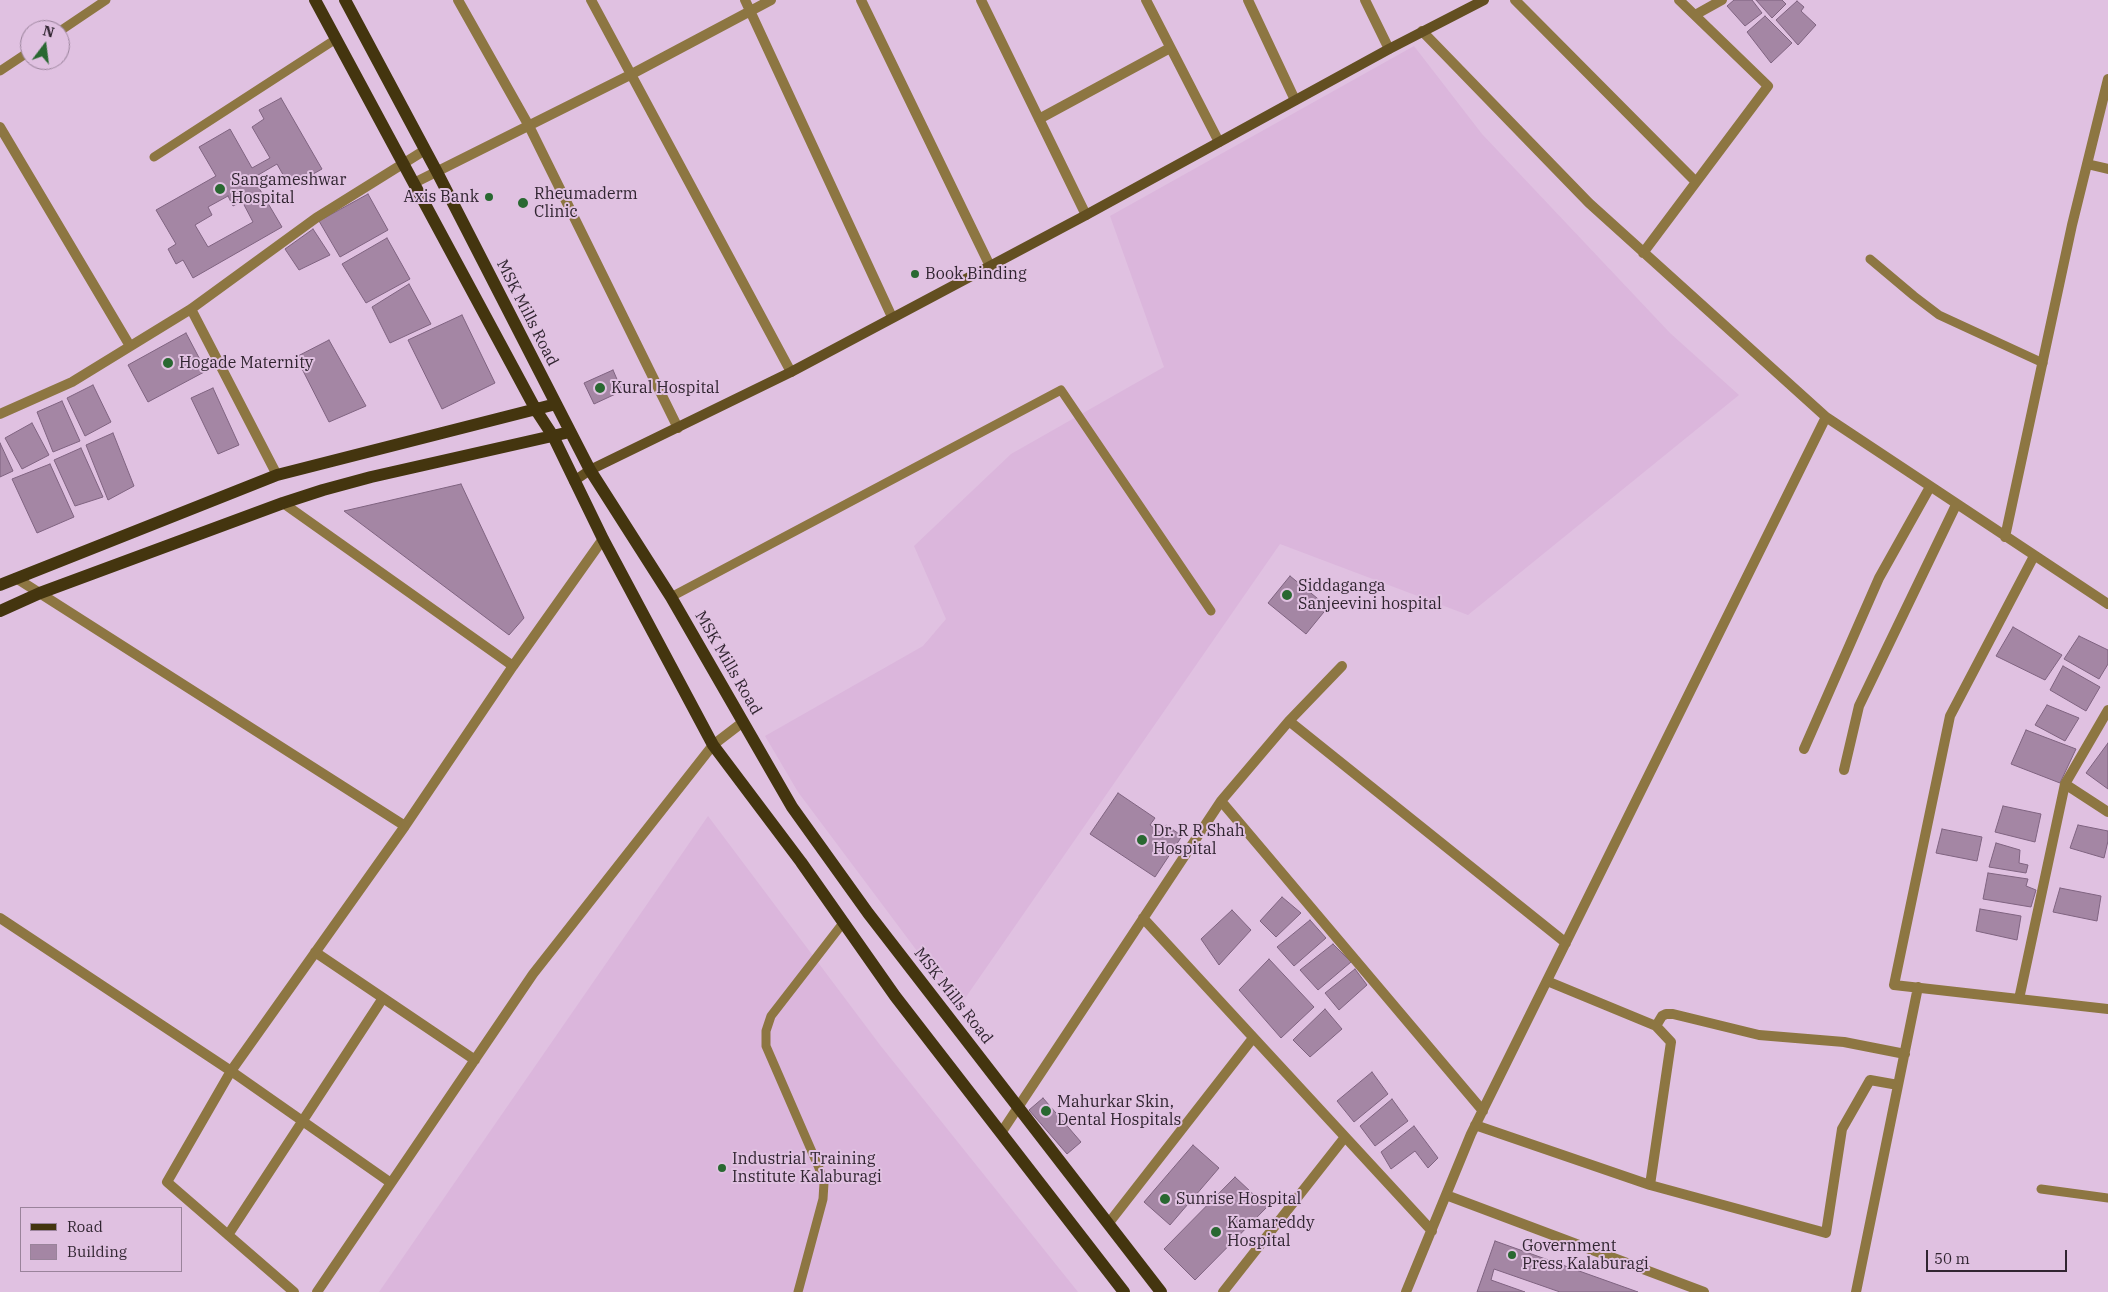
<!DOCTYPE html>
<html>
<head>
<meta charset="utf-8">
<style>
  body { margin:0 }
  #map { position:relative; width:2108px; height:1292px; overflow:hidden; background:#e0c1e1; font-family:"IBM Plex Serif",serif }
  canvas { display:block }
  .legend { position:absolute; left:20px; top:1207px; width:162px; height:65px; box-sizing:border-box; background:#e0c1e1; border:1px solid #9a839b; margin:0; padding:6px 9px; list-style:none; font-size:15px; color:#312531 }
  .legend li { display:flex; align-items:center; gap:10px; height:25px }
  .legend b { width:25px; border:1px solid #9a839b }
  .north { position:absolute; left:20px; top:20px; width:50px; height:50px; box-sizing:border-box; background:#e0c1e1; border:1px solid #9a839b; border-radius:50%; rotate:15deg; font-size:14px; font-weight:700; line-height:20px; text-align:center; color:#312531 }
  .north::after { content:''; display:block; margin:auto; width:18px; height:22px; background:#296831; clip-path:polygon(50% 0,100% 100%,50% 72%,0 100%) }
  .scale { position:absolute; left:1926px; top:1250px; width:141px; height:22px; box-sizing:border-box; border:2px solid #312531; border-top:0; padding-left:6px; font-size:15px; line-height:18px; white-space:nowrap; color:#312531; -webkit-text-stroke:4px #e0c1e1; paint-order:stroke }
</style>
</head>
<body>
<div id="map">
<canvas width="2108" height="1292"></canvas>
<ul class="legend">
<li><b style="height:6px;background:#44350f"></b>Road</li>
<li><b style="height:14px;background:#a486a4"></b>Building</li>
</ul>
<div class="north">N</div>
<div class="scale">50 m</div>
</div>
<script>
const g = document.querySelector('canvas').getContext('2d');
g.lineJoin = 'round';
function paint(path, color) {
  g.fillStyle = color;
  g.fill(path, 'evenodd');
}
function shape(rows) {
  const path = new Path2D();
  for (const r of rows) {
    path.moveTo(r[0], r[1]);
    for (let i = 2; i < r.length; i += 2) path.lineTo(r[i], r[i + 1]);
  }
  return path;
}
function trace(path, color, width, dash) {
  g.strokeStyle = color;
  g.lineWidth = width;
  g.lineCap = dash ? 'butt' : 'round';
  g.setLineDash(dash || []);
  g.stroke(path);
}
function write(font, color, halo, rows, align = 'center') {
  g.font = font + ' "IBM Plex Serif",serif';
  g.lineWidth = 4;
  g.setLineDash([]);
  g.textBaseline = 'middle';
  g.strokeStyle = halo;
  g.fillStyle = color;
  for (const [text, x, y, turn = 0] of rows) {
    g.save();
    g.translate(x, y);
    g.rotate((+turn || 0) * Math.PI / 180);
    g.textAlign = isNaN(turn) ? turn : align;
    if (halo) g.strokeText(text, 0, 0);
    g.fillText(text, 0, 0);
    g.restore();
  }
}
paint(shape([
  [1414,46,1482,134,1670,333,1739,395,1468,615,1280,544,959,1007,798,792,765,736,923,646,946,619,914,546,1011,454,1164,367,1110,216],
  [708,816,880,1045,1078,1292,379,1292]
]), '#dbb6dc');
const building = shape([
  [1734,0,1752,0,1762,13,1745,26,1727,6,1734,0],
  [1756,0,1782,0,1786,4,1772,18,1756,0],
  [1797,1,1804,7,1801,11,1816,25,1798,45,1776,20,1797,1],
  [1765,16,1792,43,1771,63,1747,32,1765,16],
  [281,98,322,169,290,187,277,164,253,178,282,227,193,278,183,260,176,264,168,249,176,244,156,210,216,176,199,147,230,129,252,168,270,158,252,127,264,119,259,110,281,98],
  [228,196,233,206,242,201,253,222,208,247,195,225,212,215,208,207,228,196],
  [368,194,388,230,340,257,319,221,368,194],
  [313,229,330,255,299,270,285,249,313,229],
  [387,238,410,279,366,303,342,264,387,238],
  [409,284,431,324,390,343,372,307,409,284],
  [462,315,495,383,442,409,408,340,462,315],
  [186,333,206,371,148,402,128,365,186,333],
  [329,340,366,406,329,422,296,357,329,340],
  [613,370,622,391,594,404,584,383,613,370],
  [93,385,111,422,85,436,67,398,93,385],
  [213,388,239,445,218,454,191,398,213,388],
  [62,401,80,441,53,452,37,412,62,401],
  [32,423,49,455,22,469,5,438,32,423],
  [113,433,134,486,108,500,86,445,113,433],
  [0,443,13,471,0,477,0,443],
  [81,448,103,497,75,506,54,460,81,448],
  [50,464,74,517,37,533,12,479,50,464],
  [461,484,524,618,509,635,344,511,461,484],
  [1290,576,1328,607,1306,634,1268,603,1290,576],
  [2013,627,2062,655,2045,680,1996,656,2013,627],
  [2079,636,2108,650,2108,664,2099,679,2064,659,2079,636],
  [2063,666,2100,687,2086,711,2050,690,2063,666],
  [2047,705,2079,718,2065,741,2035,725,2047,705],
  [2026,730,2076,749,2060,783,2011,764,2026,730],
  [2108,743,2108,789,2086,773,2108,743],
  [1118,793,1155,818,1150,825,1161,833,1166,825,1182,836,1155,877,1090,834,1118,793],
  [2003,806,2041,814,2035,842,1995,832,2003,806],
  [2078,825,2108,831,2108,841,2104,858,2070,848,2078,825],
  [1942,829,1982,837,1977,861,1936,853,1942,829],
  [1996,843,2020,850,2019,863,2028,865,2026,873,1989,867,1996,843],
  [1988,873,2028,879,2026,886,2036,890,2031,907,1983,899,1988,873],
  [2060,888,2101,896,2097,921,2053,912,2060,888],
  [1282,897,1301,913,1276,937,1260,921,1282,897],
  [1980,909,2021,916,2017,940,1976,931,1980,909],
  [1232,910,1251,930,1219,965,1201,939,1232,910],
  [1310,920,1326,938,1294,966,1277,947,1310,920],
  [1333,944,1351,962,1318,990,1300,970,1333,944],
  [1269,959,1314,1007,1281,1038,1239,990,1269,959],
  [1355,969,1367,985,1339,1010,1325,993,1355,969],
  [1325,1009,1342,1029,1310,1057,1293,1040,1325,1009],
  [1372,1072,1388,1094,1354,1122,1337,1101,1372,1072],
  [1043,1098,1081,1142,1067,1154,1029,1110,1043,1098],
  [1392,1099,1408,1121,1375,1146,1360,1126,1392,1099],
  [1414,1126,1438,1158,1428,1168,1415,1151,1391,1169,1381,1152,1414,1126],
  [1193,1145,1219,1168,1170,1225,1144,1202,1193,1145],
  [1235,1177,1267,1207,1195,1280,1164,1249,1235,1177],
  [1495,1241,1638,1292,1560,1292,1494,1269,1491,1280,1525,1292,1477,1292,1495,1241]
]);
paint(building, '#a486a4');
trace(building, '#7f6380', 1);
trace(shape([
  [60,31,106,0],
  [0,71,30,51],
  [154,157,336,39],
  [1870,259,1914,296,1939,315,2043,363],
  [671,597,1061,390,1211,611],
  [2041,1189,2108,1198],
  [798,1292,823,1199,824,1183,819,1168,766,1046,766,1031,771,1016,843,923]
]), '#8d7642', 9);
trace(shape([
  [458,0,529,126,678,428],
  [591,0,791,372],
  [745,0,892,317],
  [861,0,990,266],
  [981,0,1086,215],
  [1146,0,1219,142],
  [1248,0,1295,100],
  [1365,0,1389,49],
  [1515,0,1696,182],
  [1695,15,1722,0],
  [1422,31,1589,203,1826,417,2108,604],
  [1039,119,1170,48],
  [0,127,130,346],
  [2087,164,2108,169],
  [414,183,630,75,771,0],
  [1643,253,1768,86,1679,0],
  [191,309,277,475],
  [0,414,72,382,191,309,316,218,425,150],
  [283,503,513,666],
  [2005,537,2072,225,2108,79],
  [2034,556,1950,716,1894,985,2108,1009],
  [16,578,405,826],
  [1289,721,1566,943],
  [1804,749,1879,578,1930,487],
  [1844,770,1859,706,1956,505],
  [2065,784,2108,812],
  [1221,801,1483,1111],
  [0,918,231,1071,391,1183],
  [1143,918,1432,1231],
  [315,952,475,1060],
  [1547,981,1656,1026,1671,1042,1650,1185],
  [2019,999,2065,784,2108,710],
  [1656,1026,1662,1016,1666,1014,1673,1014,1759,1035,1844,1042,1905,1054],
  [1475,1125,1650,1185,1826,1233,1842,1129,1870,1080,1898,1085],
  [1001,1133,1221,801,1289,721,1342,666],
  [1446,1195,1704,1292],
  [1108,1224,1253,1038],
  [228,1235,383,998],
  [294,1292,167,1182,231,1071,405,826,513,666,603,539],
  [317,1292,533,974,713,745,743,722],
  [1223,1292,1345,1137],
  [1406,1292,1471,1134,1826,417],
  [1856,1292,1918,987]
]), '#8d7642', 10);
trace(shape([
  [574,481,590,470,791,372,1086,215,1389,49,1484,0]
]), '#634f21', 10);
trace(shape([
  [315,0,536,410,553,436,603,539,713,745,801,862,895,996,1124,1292],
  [345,0,437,172,590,470,671,597,792,807,868,913,1161,1292],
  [0,585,277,475,556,404],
  [0,611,40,593,283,503,323,490,371,477,570,432]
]), '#44350f', 12);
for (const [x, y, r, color] of [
  [220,189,6,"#296831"],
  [489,197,5,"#296831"],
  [523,203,6,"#296831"],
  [915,274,5,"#296831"],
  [168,363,6,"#296831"],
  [600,388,6,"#296831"],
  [1287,595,6,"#296831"],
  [1142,840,6,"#296831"],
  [1046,1111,6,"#296831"],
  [722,1168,5,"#296831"],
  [1165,1199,6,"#296831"],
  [1216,1232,6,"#296831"],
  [1512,1255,5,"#296831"]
]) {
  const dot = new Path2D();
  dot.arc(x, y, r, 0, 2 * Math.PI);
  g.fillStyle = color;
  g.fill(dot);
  trace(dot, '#e0c1e1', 2);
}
write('16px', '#312531', '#e0c1e1', [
  ["Sangameshwar",231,180],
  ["Hospital",231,198],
  ["Rheumaderm",534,194],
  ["Clinic",534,212],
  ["Axis Bank",479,197,"right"],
  ["Book Binding",925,274],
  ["Hogade Maternity",179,363],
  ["Kural Hospital",611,388],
  ["Siddaganga",1298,586],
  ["Sanjeevini hospital",1298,604],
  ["Dr. R R Shah",1153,831],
  ["Hospital",1153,849],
  ["Mahurkar Skin,",1057,1102],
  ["Dental Hospitals",1057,1120],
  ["Industrial Training",732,1159],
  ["Institute Kalaburagi",732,1177],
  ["Sunrise Hospital",1176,1199],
  ["Kamareddy",1227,1223],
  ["Hospital",1227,1241],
  ["Government",1522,1246],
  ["Press Kalaburagi",1522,1264]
], 'left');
write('16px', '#312531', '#e0c1e1', [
  ["MSK Mills Road",527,313,63],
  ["MSK Mills Road",728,663,60],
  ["MSK Mills Road",953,996,52]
]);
</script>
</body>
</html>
